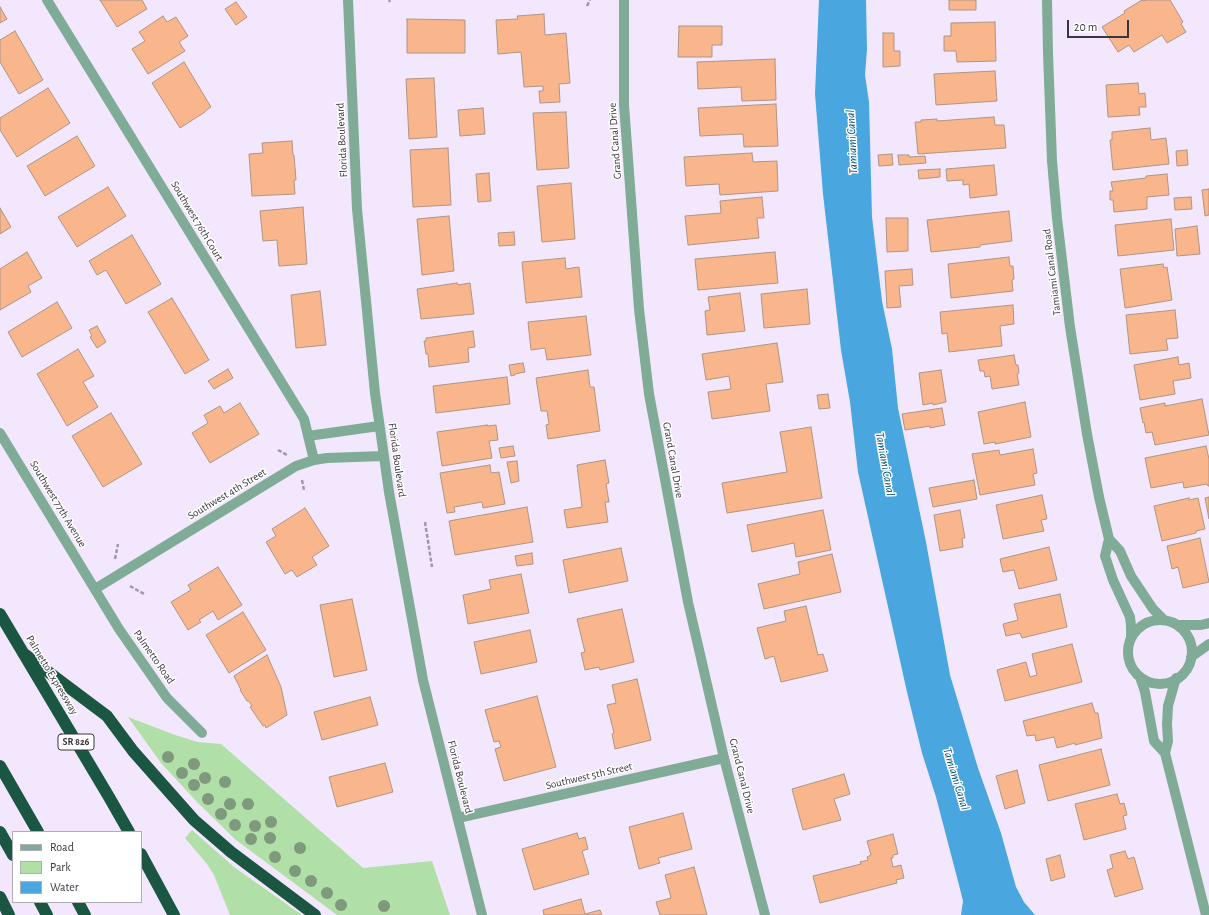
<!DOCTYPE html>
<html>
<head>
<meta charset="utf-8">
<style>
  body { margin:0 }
  #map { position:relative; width:1209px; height:915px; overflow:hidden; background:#f2e7fc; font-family:"Alegreya Sans",sans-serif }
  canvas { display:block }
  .legend { position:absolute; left:12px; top:831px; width:130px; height:72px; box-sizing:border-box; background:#fff; border:1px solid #b0aeb2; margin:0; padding:5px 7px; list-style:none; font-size:12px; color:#3a353f }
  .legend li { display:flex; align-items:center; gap:8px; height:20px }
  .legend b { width:20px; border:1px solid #b0aeb2 }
  .scale { position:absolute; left:1067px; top:20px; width:62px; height:18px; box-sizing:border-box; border:2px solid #3a353f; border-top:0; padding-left:5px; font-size:12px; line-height:14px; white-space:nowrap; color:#3a353f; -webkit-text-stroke:3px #fff; paint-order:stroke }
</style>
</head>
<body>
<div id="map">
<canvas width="1209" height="915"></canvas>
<ul class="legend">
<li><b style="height:5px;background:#80ab97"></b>Road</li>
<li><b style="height:11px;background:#b1dfa8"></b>Park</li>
<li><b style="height:11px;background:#49a6df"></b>Water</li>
</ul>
<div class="scale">20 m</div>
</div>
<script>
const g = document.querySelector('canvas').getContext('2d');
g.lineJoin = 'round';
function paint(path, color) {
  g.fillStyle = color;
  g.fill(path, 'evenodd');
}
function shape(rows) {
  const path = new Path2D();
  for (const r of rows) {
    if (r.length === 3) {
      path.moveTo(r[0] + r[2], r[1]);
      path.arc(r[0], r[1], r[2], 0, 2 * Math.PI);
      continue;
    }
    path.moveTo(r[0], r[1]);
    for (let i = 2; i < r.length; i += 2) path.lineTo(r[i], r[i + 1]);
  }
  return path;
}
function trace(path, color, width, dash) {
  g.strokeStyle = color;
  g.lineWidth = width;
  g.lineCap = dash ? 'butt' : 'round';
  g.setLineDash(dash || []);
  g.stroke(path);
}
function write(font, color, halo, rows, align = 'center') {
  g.font = font + ' "Alegreya Sans",sans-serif';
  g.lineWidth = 3;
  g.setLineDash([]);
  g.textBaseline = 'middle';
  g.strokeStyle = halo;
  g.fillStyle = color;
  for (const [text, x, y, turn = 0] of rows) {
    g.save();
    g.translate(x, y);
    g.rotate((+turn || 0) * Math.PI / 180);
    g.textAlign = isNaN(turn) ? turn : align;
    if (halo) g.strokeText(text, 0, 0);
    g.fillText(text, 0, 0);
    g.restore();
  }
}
paint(shape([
  [128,717,175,735,198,742,221,744,363,868,432,861,450,915,337,915,236,840,197,802,161,763],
  [192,830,234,867,302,915,230,915,214,875,207,864,185,838]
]), '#b1dfa8');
paint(shape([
  [819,0,866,0,867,49,865,75,869,102,872,217,882,301,892,349,898,408,926,542,950,675,978,768,1001,833,1016,887,1024,902,1035,915,961,915,963,901,959,885,936,797,922,753,907,692,858,472,850,402,841,350,823,194,815,94]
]), '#49a6df');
const building = shape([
  [100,0,142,0,147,9,117,27,100,0],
  [949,0,976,0,976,10,949,10,949,0],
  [1142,0,1143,1,1146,0,1170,0,1183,22,1181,24,1186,32,1167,43,1162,35,1134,52,1129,45,1118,52,1102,27,1125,13,1124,11,1142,0],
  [236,2,247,17,236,25,225,9,236,2],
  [0,7,7,19,0,23,0,7],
  [544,14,545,35,566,33,570,83,559,84,560,102,540,103,539,91,543,91,543,86,524,87,521,52,498,54,496,20,518,19,517,16,544,14],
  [163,16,167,22,176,17,188,36,179,42,185,51,148,74,132,49,145,41,139,32,163,16],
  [407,19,465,20,465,53,407,53,407,19],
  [995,22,996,61,957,62,956,51,944,51,944,36,951,36,951,23,995,22],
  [679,26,722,26,722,45,712,45,712,57,678,57,679,26],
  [15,31,43,80,19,94,0,62,0,40,15,31],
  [883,33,894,33,894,51,900,51,900,66,883,67,883,33],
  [775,59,776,100,742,101,741,87,698,89,697,62,775,59],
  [184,62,211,107,205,111,205,112,180,128,152,83,184,62],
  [995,71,997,101,936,105,934,74,995,71],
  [434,78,437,137,409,139,406,79,434,78],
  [1138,83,1139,94,1145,93,1146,107,1139,107,1140,115,1108,117,1106,85,1138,83],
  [48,88,70,123,17,157,0,130,0,118,48,88],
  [776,104,778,146,744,147,743,134,700,136,698,108,776,104],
  [483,108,485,134,460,136,458,110,483,108],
  [566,112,569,168,537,170,533,113,566,112],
  [994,117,995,125,1004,125,1006,148,918,154,915,122,921,122,921,120,937,119,937,121,994,117],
  [1150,128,1151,140,1166,138,1169,164,1113,170,1110,140,1112,140,1112,132,1150,128],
  [77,136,95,166,45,196,27,166,77,136],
  [292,141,293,155,294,155,296,180,294,180,295,194,252,196,249,154,263,153,262,143,292,141],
  [448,148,451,205,413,207,410,150,448,148],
  [1187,150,1188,165,1177,166,1176,151,1187,150],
  [752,153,753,162,777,161,778,191,720,195,719,184,686,186,684,157,752,153],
  [892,154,893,165,879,166,878,155,892,154],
  [898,155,909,155,909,157,925,156,926,163,899,165,898,155],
  [994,165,997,195,970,198,969,184,963,185,963,180,947,181,946,169,994,165],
  [940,169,940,177,919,179,918,170,940,169],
  [489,173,491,201,478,202,476,174,489,173],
  [1167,174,1169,195,1147,197,1147,209,1114,212,1113,200,1110,200,1110,191,1113,191,1111,182,1146,178,1146,176,1167,174],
  [571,183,575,239,542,242,537,186,571,183],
  [108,187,126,216,77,247,58,217,108,187],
  [1209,189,1209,215,1205,216,1202,190,1209,189],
  [762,197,764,218,757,218,759,238,688,245,685,216,721,213,720,201,762,197],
  [1191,197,1192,209,1175,210,1174,198,1191,197],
  [303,207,307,264,279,266,277,240,263,241,260,211,303,207],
  [0,208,11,227,0,234,0,208],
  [1009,211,1012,241,980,245,980,247,931,252,927,220,1009,211],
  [449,216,454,271,422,275,417,219,449,216],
  [886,218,908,218,908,251,887,252,886,218],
  [1171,219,1174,250,1118,256,1115,225,1171,219],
  [1197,226,1200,254,1177,256,1175,229,1197,226],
  [514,232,515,245,499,246,498,233,514,232],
  [132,235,161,284,126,304,106,270,97,275,89,261,132,235],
  [27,252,42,278,28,286,31,292,0,310,0,269,27,252],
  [775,252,778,283,698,290,695,259,775,252],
  [1009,257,1010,266,1013,266,1014,279,1012,280,1013,291,951,298,948,264,1009,257],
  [565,258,566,269,579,267,582,297,526,303,522,262,565,258],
  [1163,264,1164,268,1167,267,1172,300,1125,308,1120,269,1163,264],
  [912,269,913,285,899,286,901,307,887,308,885,271,912,269],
  [457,283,458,285,470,283,474,314,421,319,417,289,457,283],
  [807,289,810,324,764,328,761,294,807,289],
  [320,291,326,345,296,348,291,295,320,291],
  [740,293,745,331,707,335,705,311,710,310,708,297,740,293],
  [172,298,209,360,185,374,148,312,172,298],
  [57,302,72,328,22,357,8,332,57,302],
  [1013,305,1014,324,1000,326,1002,346,949,352,947,333,942,334,940,312,1013,305],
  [1175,310,1178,338,1166,339,1168,350,1130,354,1126,315,1175,310],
  [586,316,591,355,547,360,545,348,531,350,528,322,586,316],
  [97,326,106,342,97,348,90,337,92,336,89,330,97,326],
  [473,331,475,347,468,348,469,362,429,367,428,354,426,354,425,347,424,341,426,341,426,338,473,331],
  [777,343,783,382,766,384,770,411,712,419,708,392,731,389,729,376,706,380,702,354,777,343],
  [78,349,94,376,83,382,98,407,67,426,37,374,78,349],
  [1014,355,1016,365,1018,365,1019,373,1017,374,1019,385,992,389,990,376,985,377,984,371,980,371,978,360,1014,355],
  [1178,357,1179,365,1189,363,1191,378,1173,381,1175,394,1140,400,1134,365,1178,357],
  [523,363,525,372,515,374,515,375,511,376,509,365,523,363],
  [228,369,233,378,214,389,208,381,228,369],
  [588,370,590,387,594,387,600,431,548,439,546,425,549,424,547,411,541,411,536,378,588,370],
  [941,370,946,402,933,405,933,403,923,405,919,373,941,370],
  [507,377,510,404,436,413,433,386,507,377],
  [828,394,830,408,819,409,817,395,828,394],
  [1202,399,1209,435,1155,445,1152,432,1146,433,1144,422,1143,423,1140,408,1165,403,1165,406,1202,399],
  [1025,402,1031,437,995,444,995,442,984,444,978,412,1025,402],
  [240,403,259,434,210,463,192,433,208,423,204,415,220,406,224,413,240,403],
  [942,408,945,425,930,428,930,426,905,430,902,414,942,408],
  [111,413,142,464,103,487,72,436,111,413],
  [487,425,487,426,496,425,498,440,489,441,492,458,442,466,437,432,487,425],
  [811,427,822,498,727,513,722,483,787,472,780,432,811,427],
  [513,446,515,456,501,458,499,448,513,446],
  [1206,446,1209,459,1209,486,1208,486,1207,484,1184,488,1183,482,1151,488,1145,458,1206,446],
  [1033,449,1037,473,1033,474,1035,485,980,495,972,454,999,450,1000,455,1033,449],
  [605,460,609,483,606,484,609,502,605,502,608,522,567,528,564,510,582,507,577,465,605,460],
  [517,461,519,481,511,483,507,462,517,461],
  [490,465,491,473,499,472,505,504,483,508,482,502,454,507,455,512,447,513,440,473,490,465],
  [974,480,977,499,933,507,929,488,974,480],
  [1042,495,1047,519,1041,520,1044,531,1003,539,996,505,1042,495],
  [1209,497,1209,519,1205,498,1209,497],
  [1189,498,1189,500,1198,498,1205,529,1196,531,1196,533,1162,541,1154,506,1189,498],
  [527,507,533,542,455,555,449,521,527,507],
  [305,508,329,546,312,557,317,565,297,577,292,570,285,574,266,542,276,536,272,529,305,508],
  [823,510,831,550,796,557,794,543,752,552,747,525,823,510],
  [960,510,965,538,962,538,963,547,940,551,934,515,960,510],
  [1200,538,1209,582,1183,588,1178,567,1172,569,1167,546,1200,538],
  [1049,547,1057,580,1019,589,1014,570,1003,572,1000,559,1049,547],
  [621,548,628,581,569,593,563,560,621,548],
  [532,553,533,564,517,566,515,556,532,553],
  [832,554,841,592,764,609,758,584,800,574,798,562,832,554],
  [218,567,242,605,218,620,213,611,199,620,201,622,188,630,171,602,191,590,188,585,218,567],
  [521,574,529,613,468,624,463,595,491,589,489,580,521,574],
  [1060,594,1067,627,1022,638,1020,633,1006,636,1003,624,1018,620,1014,604,1060,594],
  [352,599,367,670,334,677,320,605,352,599],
  [806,606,818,655,823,654,828,671,781,682,774,656,765,659,757,628,786,621,784,611,806,606],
  [622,609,634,662,600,670,599,667,585,670,581,653,585,652,577,619,622,609],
  [243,612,266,650,229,673,206,635,243,612],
  [530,630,537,662,481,674,474,642,530,630],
  [1072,644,1082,682,1005,701,997,670,1026,662,1030,677,1037,675,1032,654,1072,644],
  [267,655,281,687,287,715,266,728,265,725,263,726,250,707,252,706,249,701,247,701,240,690,241,690,234,676,267,655],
  [637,679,651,740,615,749,612,734,614,733,607,705,616,703,612,685,637,679],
  [537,696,556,767,504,781,495,749,501,747,499,741,494,742,485,710,537,696],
  [370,697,378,725,322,740,314,712,370,697],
  [1092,703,1095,713,1098,713,1102,738,1075,745,1075,743,1057,748,1054,737,1036,741,1035,735,1027,736,1023,721,1092,703],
  [1101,749,1110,785,1048,801,1039,765,1101,749],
  [385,763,393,792,337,807,329,777,385,763],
  [1017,770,1025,803,1005,809,996,776,1017,770],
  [844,774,850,794,834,799,841,820,803,830,792,789,844,774],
  [1117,794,1120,804,1124,803,1127,815,1123,816,1126,829,1084,840,1075,804,1117,794],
  [683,813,692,849,658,858,660,863,639,869,629,827,683,813],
  [577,833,579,839,585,837,588,849,582,851,589,874,534,890,522,849,577,833],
  [893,834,898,854,893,855,893,858,891,858,893,867,901,865,904,878,896,880,897,883,820,903,813,876,861,864,860,862,868,860,867,857,871,855,867,841,893,834],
  [1125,851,1128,859,1134,857,1143,889,1115,897,1107,870,1113,868,1110,855,1125,851],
  [1060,855,1065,877,1051,881,1046,859,1060,855],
  [694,867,707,915,660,915,656,902,671,898,665,875,694,867],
  [581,899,585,914,600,910,602,915,544,915,543,910,581,899]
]);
paint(building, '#f9b58b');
trace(building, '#ae9585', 1);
trace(shape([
  [389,0,390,2],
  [587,6,590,0],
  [278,450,287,455],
  [302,480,304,490],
  [425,522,432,567],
  [115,559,118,544],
  [130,586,144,594]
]), '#a097a7', 2.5, [4, 2]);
trace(shape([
  [47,0,304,419,314,460],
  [348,0,357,209,375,393,389,492,423,680,482,915],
  [624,0,624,105,627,145,639,309,649,394,688,602,724,758,765,915],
  [1047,0,1048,53,1052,161,1057,218,1070,327,1087,434,1099,497,1109,539,1105,556,1113,580,1130,617,1131,626,1131,638],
  [0,433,119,629,167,698,202,733],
  [308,436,379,426],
  [1109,539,1120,551,1131,576,1153,609,1164,620],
  [95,589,296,466,314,460,327,458,383,456],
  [1160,652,32],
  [1177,625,1201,625,1209,623],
  [1191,657,1209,644],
  [1140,677,1145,692,1154,741,1165,753,1206,915],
  [1165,753,1168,741,1167,724,1168,706,1176,678],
  [458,818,724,758]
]), '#80ab97', 10);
trace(shape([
  [0,614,109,797,129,832],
  [23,653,107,716,133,751,194,820,231,852,315,915],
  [0,766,38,832],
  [0,832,13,855],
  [141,854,174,915],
  [0,897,9,915],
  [40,902,47,915],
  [78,902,85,915]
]), '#1a5641', 12);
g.fillStyle = '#7e997b';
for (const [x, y] of [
  [168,757],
  [194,764],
  [182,773],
  [205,778],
  [225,782],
  [194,785],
  [208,799],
  [230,804],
  [248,804],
  [221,814],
  [271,822],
  [235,825],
  [255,826],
  [270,838],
  [251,839],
  [300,848],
  [275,857],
  [295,871],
  [311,881],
  [327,893],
  [341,905],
  [384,906]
]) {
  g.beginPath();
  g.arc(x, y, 6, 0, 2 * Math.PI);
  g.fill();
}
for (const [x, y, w] of [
  [76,742,36]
]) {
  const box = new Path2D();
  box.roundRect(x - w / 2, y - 8, w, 16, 3);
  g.fillStyle = '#fff';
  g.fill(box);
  trace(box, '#3a353f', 1);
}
write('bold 10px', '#3a353f', null, [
  ["SR 826",76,742]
]);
write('11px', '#3a353f', '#fff', [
  ["Florida Boulevard",342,140,-93],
  ["Grand Canal Drive",615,141,-94],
  ["Southwest 76th Court",197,221,59],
  ["Tamiami Canal Road",1052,272,-97],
  ["Florida Boulevard",397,460,82],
  ["Grand Canal Drive",673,460,80],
  ["Southwest 4th Street",227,494,-31],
  ["Southwest 77th Avenue",58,504,59],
  ["Palmetto Road",154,657,55],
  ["Palmetto Expressway",52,675,59],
  ["Southwest 5th Street",589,776,-13],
  ["Grand Canal Drive",742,776,76],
  ["Florida Boulevard",460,777,76]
]);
write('italic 12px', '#004d73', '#fff', [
  ["Tamiami Canal",852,142,-93],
  ["Tamiami Canal",885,464,80],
  ["Tamiami Canal",956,779,73]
]);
</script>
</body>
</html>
